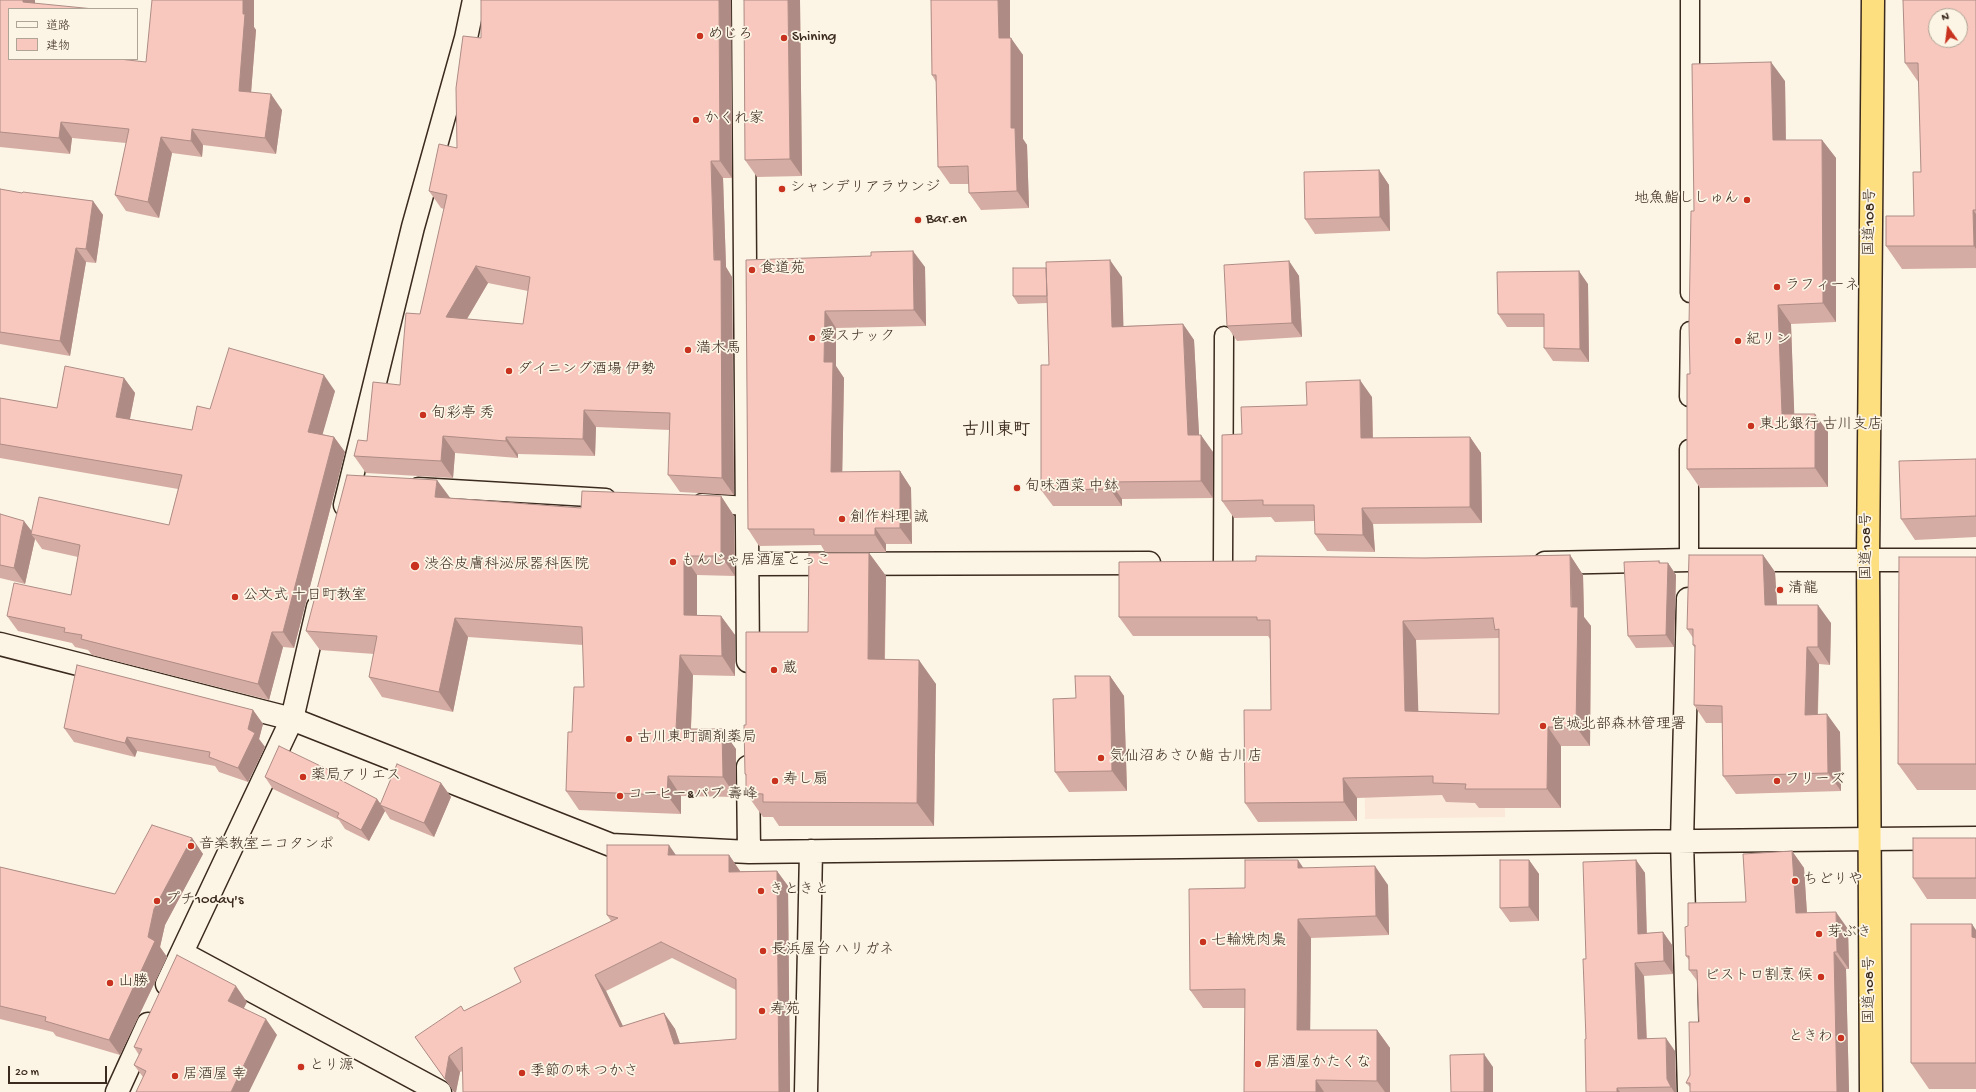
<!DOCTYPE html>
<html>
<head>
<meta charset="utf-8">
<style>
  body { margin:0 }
  #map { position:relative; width:1976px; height:1092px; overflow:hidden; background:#fcf5e5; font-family:"Gochi Hand","Klee One",sans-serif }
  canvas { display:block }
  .legend { position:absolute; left:8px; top:8px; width:130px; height:52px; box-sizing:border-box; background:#fcf5e5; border:1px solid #afa495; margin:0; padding:5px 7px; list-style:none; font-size:12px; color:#3b2a1e }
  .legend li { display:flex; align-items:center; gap:8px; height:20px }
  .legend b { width:20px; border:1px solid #afa495 }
  .north { position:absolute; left:1928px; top:8px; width:40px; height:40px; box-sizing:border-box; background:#fcf5e5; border:1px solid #afa495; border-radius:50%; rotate:346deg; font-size:11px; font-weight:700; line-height:16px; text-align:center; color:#3b2a1e }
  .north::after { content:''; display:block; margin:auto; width:14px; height:18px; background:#c8321e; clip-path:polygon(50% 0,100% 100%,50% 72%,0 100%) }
  .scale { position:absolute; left:8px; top:1066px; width:99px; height:18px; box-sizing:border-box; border:2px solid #3b2a1e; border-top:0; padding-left:5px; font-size:12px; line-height:14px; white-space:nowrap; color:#3b2a1e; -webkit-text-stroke:3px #fcf5e5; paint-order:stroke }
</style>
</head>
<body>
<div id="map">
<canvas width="1976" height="1092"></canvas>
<ul class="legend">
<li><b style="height:5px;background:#fcf5e5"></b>道路</li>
<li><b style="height:11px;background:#f8c8be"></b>建物</li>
</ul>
<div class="north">N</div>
<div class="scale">20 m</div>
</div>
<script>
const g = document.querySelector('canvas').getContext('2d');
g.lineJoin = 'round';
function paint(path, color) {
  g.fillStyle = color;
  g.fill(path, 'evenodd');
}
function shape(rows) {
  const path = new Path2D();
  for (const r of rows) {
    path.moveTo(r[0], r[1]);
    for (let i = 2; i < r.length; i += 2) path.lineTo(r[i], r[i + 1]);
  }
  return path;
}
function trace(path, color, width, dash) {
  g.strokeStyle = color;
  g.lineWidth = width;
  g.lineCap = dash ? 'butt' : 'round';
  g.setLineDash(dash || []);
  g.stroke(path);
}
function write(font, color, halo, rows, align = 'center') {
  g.font = font + ' "Gochi Hand","Klee One",sans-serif';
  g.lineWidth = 3.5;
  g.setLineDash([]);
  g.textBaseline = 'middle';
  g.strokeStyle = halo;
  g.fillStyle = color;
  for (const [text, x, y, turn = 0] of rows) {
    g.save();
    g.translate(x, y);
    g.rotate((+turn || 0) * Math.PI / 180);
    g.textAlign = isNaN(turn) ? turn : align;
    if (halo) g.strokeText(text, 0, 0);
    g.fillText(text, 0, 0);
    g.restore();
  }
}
paint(shape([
  [1503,574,1505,817,1365,819,1363,575]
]), '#fbe8d9');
const lane = shape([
  [1690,293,1690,0],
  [1689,397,1690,331],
  [418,487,606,498],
  [702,503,747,506],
  [1689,560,1689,449],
  [1223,562,1224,336]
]);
const street = shape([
  [743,0,748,661],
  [345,505,413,227,466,38,474,0],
  [1545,563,1689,560,1976,560],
  [747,564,1149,563],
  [1688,599,1682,841,1689,1092],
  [0,644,292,719,611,845,749,852,1871,839],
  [748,767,749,852],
  [182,953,440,1092],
  [167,984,292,719,318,607],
  [117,1092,148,1024],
  [806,1092,811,851]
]);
const secondary = shape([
  [1871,839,1976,838]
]);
const highway = shape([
  [1871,1092,1868,560,1873,0]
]);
trace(lane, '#3b2a1e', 21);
trace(street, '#3b2a1e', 25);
trace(secondary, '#3b2a1e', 25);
trace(highway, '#3b2a1e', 25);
trace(lane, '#fcf5e5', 18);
trace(street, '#fcf5e5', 22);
trace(secondary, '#fcf5e5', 22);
trace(highway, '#fedf80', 22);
paint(shape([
  [0,0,35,0,35,3,9,59,146,62,254,27,256,30,251,92,282,110,276,154,203,145,202,157,172,153,159,218,126,211,115,195,126,143,72,138,70,154,0,147],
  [731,0,732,178,723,178,726,267,732,277,734,495,680,492,668,475,670,430,596,427,595,456,518,454,518,458,455,453,453,478,366,473,354,456,367,441,400,385,420,314,444,209,441,208,429,191,457,148,481,38],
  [488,283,528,291,523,324,467,319],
  [744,0,800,0,802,176,757,177,745,160],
  [931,0,1010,0,1010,38,1023,55,1023,139,1027,145,1029,208,981,210,969,193,969,184,950,184,938,167,936,82,932,75],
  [1976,0,1976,268,1902,269,1886,246,1914,216,1921,172,1919,83,1905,63],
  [1785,81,1786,140,1822,140,1836,158,1836,322,1791,324,1794,414,1828,432,1828,487,1700,488,1687,469,1690,374,1694,211],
  [1379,170,1389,185,1390,231,1315,234,1305,219],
  [0,189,22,193,93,201,103,215,96,263,86,262,70,356,0,344],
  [746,260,925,267,926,326,836,328,836,366,844,378,842,472,900,471,911,488,912,544,886,544,886,552,825,552,821,545,759,546,748,529],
  [1289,261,1299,276,1302,337,1237,341,1227,326],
  [1122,277,1123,326,1183,324,1194,340,1199,435,1213,452,1213,498,1122,499,1122,506,1053,506,1041,490,1049,365,1047,303,1018,304,1013,296],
  [1588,284,1589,362,1553,361,1544,348,1544,327,1507,327,1498,314],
  [124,378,135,393,130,419,192,430,210,409,335,391,322,434,334,437,345,452,294,648,283,647,269,700,92,655,88,650,75,647,72,643,18,631,7,616,71,595,78,557,42,549,35,539,25,584,0,578,0,514,31,531,169,525,178,489,0,458,0,398,57,408],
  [1372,397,1373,438,1470,437,1481,453,1482,523,1373,524,1375,552,1327,551,1315,534,1315,521,1275,522,1271,517,1234,518,1222,501,1242,434,1307,405],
  [1976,459,1976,537,1915,540,1901,519],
  [721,496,734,516,735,576,697,575,697,615,721,616,735,635,735,676,693,675,691,729,736,749,736,797,681,796,681,814,579,810,566,791,572,732,584,687,583,645,468,637,453,712,382,697,369,677,374,654,320,650,306,631,450,498,581,508],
  [869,553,886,576,885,660,936,684,934,826,779,826,773,817,763,817,746,793,746,776,745,774,746,725,808,632],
  [1570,555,1583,575,1584,617,1591,626,1590,746,1561,746,1561,808,1479,808,1475,803,1446,802,1442,795,1357,798,1357,821,1258,822,1245,803,1271,710,1270,639,1268,636,1133,636,1119,617,1256,561],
  [1499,638,1499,714,1418,712,1416,640],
  [1763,555,1775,572,1777,605,1831,623,1830,665,1819,664,1818,714,1840,732,1841,791,1736,794,1723,776,1722,723,1706,723,1694,705,1695,648,1693,645,1693,638,1687,629],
  [1976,557,1976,790,1917,790,1898,764],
  [1661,563,1668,563,1676,575,1674,647,1636,648,1628,636],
  [1110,676,1124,696,1127,791,1069,792,1055,772,1076,698],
  [253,710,263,724,259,739,265,747,248,782,219,772,215,766,137,751,135,757,74,742,64,728],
  [333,772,337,778,377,799,381,804,441,783,451,797,434,837,390,819,385,811,369,841,345,829,339,820,273,789,265,777],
  [192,838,203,854,165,925,160,947,167,957,120,1055,56,1036,53,1032,0,1019,0,867,115,894],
  [1976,838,1976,899,1927,899,1913,878],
  [1792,851,1804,868,1807,913,1848,929,1849,969,1846,969,1849,1092,1690,1092,1690,1087,1686,1083,1690,1075,1699,1022,1698,982,1689,970,1689,960,1686,956,1688,926,1746,902],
  [676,855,729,855,740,871,777,871,788,886,790,1092,463,1092,463,1071,460,1072,456,1092,454,1092,415,1037,464,1011,521,982,611,921,607,915],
  [672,958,736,990,736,1039,680,1043,675,1029,664,1013,623,1026,606,991],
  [1529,860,1539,874,1539,921,1510,922,1500,908],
  [1636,860,1645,873,1647,933,1663,932,1672,945,1673,974,1644,976,1647,1038,1675,1051,1676,1092,1586,1092,1586,959],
  [1303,868,1388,885,1389,935,1311,938,1310,1030,1377,1030,1390,1048,1390,1092,1244,1092,1245,1008,1203,1008,1190,990,1245,888],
  [1976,930,1976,1089,1929,1089,1911,1063],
  [247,1002,244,1008,277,1035,143,1077,134,1065,139,1055,134,1047]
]), '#d5aca3');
paint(shape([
  [23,0,35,0,35,9,23,2],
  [243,0,254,0,254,27,256,30,250,106,239,91,243,14],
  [719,0,731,0,732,178,720,161],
  [788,0,800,0,802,176,790,159],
  [998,0,1010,0,1010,55,999,38],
  [1011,38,1023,55,1023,139,1027,145,1029,208,1017,191,1011,128],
  [1771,62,1785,81,1786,158,1773,140],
  [271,94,282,110,276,154,265,138],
  [61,122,72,138,70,154,59,138],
  [192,129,203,145,202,157,191,141],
  [161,137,172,153,159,218,148,202],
  [1822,140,1836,158,1836,322,1823,303],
  [711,161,723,178,726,267,732,277,734,495,722,478],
  [1379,170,1389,185,1390,231,1380,217],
  [93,201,103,215,96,263,86,249],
  [1973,210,1976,214,1976,249,1974,246],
  [76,248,86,262,70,356,60,341],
  [913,251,925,267,926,326,914,310],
  [1110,260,1122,277,1124,343,1112,327],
  [1289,261,1299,276,1302,337,1292,323],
  [476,266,488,283,458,334,446,317],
  [1579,271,1588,284,1589,362,1580,349],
  [1778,305,1791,324,1795,433,1782,414],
  [825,311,836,328,836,366,844,378,842,489,831,472,824,362],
  [1183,324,1194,340,1200,452,1188,435],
  [324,375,335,391,319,447,308,432],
  [124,378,135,393,127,433,116,417],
  [1360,380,1372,397,1373,454,1361,438],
  [584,410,596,427,595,456,583,439],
  [1815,414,1828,432,1828,487,1815,468],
  [1201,435,1213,452,1213,498,1201,481],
  [443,436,455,453,453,478,441,461],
  [334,437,345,452,294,648,283,632],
  [506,437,518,454,518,458,506,441],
  [1470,437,1481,453,1482,523,1470,507],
  [900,471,911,488,912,544,900,528],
  [437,480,451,499,435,497],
  [1110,482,1122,499,1122,506,1110,489],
  [721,496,734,516,735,576,721,556],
  [1362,508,1373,524,1375,552,1363,535],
  [24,521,34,534,31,534,35,539,25,584,14,568],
  [875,528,886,544,886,552,875,535],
  [869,553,886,576,884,683,868,659],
  [1570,555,1583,575,1584,617,1591,626,1590,746,1576,727],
  [1763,555,1775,572,1778,622,1765,605],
  [684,556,697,575,697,634,684,615],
  [1659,561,1667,572,1668,563,1676,575,1674,647,1666,635],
  [1818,605,1831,623,1830,665,1818,647],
  [721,616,735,635,735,676,722,656],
  [455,618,468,637,453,712,439,692],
  [1403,621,1416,640,1419,731,1405,711],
  [272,632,283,647,269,700,258,684],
  [1807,647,1819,664,1817,732,1805,715],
  [680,655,693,675,690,748,676,729],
  [919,660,936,684,934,826,917,803],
  [1110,676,1124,696,1127,791,1112,771],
  [253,710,263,724,259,739,265,747,248,782,238,768],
  [1827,714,1840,732,1841,791,1828,773],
  [1548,727,1561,746,1561,808,1547,789],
  [722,729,736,749,736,797,723,777],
  [127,737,137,751,135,757,125,743],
  [333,772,341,783,331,775],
  [668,776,681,796,681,814,667,795],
  [1343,778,1357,798,1357,821,1344,802],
  [441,783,451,797,434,837,424,823],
  [377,799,385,811,369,841,361,830],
  [192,838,203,854,165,925,160,947,167,957,120,1055,109,1040,148,937,154,909],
  [669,845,680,861,668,855],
  [1792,851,1804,868,1808,930,1796,913],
  [729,855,740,871,740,887,729,872],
  [1298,860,1311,879,1298,868],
  [1529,860,1539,874,1539,921,1529,907],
  [1636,860,1645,873,1647,947,1638,934],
  [1375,866,1388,885,1389,935,1376,916],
  [777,871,788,886,790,1092,779,1092],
  [1836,912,1848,929,1849,969,1837,952],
  [1298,919,1311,938,1310,1049,1297,1030],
  [1972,924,1976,930,1976,944,1972,937],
  [1663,932,1672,945,1673,974,1664,961],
  [1834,952,1846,969,1849,1092,1837,1092],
  [1635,963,1644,976,1647,1052,1638,1039],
  [595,975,606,991,631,1043,620,1027],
  [236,986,247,1002,239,1017,228,1001],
  [664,1013,675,1029,685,1059,674,1044],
  [266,1019,277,1035,249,1092,231,1092],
  [1377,1030,1390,1048,1390,1092,1385,1092,1377,1081],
  [1666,1038,1675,1051,1676,1092,1674,1092,1671,1087,1667,1079],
  [1484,1054,1493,1067,1493,1092,1484,1092],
  [449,1056,460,1072,456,1092,454,1092,445,1079],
  [1316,1080,1324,1092,1316,1092],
  [1617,1088,1620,1092,1617,1092]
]), '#ae8c85');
const building = shape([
  [0,0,23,0,23,2,94,9,9,9,9,59,119,59,146,62,152,0,243,0,243,14,245,14,239,91,271,94,265,138,192,129,191,141,161,137,148,202,115,195,129,129,61,122,59,138,0,132,0,0],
  [481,0,719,0,720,161,711,161,714,260,721,260,722,478,668,475,670,413,584,410,583,439,506,437,506,441,443,436,441,461,354,456,358,440,367,441,373,382,400,385,406,313,420,314,447,195,429,191,439,144,457,148,456,88,463,36,481,38,481,0],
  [476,266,530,277,523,324,446,317,476,266],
  [744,0,788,0,790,159,745,160,744,0],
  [931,0,998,0,999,38,1011,38,1011,128,1015,128,1017,191,969,193,968,166,938,167,936,75,932,75,931,0],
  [1903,0,1976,0,1976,210,1973,210,1974,246,1886,246,1886,216,1914,216,1913,172,1921,172,1918,63,1905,63,1903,0],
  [1936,16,1960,16,1960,40,1936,40,1936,16],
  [1771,62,1773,140,1822,140,1823,303,1778,305,1782,414,1815,414,1815,468,1687,469,1687,374,1690,374,1689,324,1691,211,1694,211,1692,64,1771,62],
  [1379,170,1380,217,1305,219,1304,172,1379,170],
  [0,189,22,193,23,192,93,201,86,249,76,248,60,341,0,332,0,189],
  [913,251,914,310,825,311,824,362,833,362,831,472,900,471,900,528,875,528,875,535,814,535,814,529,748,529,746,260,871,256,871,252,913,251],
  [1110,260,1112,327,1183,324,1188,435,1201,435,1201,481,1110,482,1110,489,1041,490,1041,365,1049,365,1046,262,1110,260],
  [1289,261,1292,323,1227,326,1224,265,1289,261],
  [1013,268,1046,268,1047,296,1013,296,1013,268],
  [1579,271,1580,349,1544,348,1544,314,1498,314,1497,272,1579,271],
  [229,348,324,375,308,432,334,437,283,632,272,632,258,684,81,639,82,635,64,632,65,628,7,616,14,583,71,595,80,545,31,534,39,497,169,525,182,475,0,444,0,398,57,408,65,366,124,378,116,417,192,430,197,406,210,409,229,348],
  [1360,380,1361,438,1470,437,1470,507,1362,508,1363,535,1315,534,1314,505,1263,505,1263,500,1222,501,1222,435,1242,434,1241,407,1307,405,1306,382,1360,380],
  [1976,459,1976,516,1901,519,1899,461,1976,459],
  [347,475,437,480,435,497,581,508,582,491,721,496,721,556,684,556,684,615,721,616,722,656,680,655,676,729,722,729,723,777,668,776,667,795,566,791,568,732,572,732,574,687,584,687,582,627,455,618,439,692,369,677,377,636,306,631,347,475],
  [0,514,24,521,14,568,0,565,0,514],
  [809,553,869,553,868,659,919,660,917,803,763,802,763,794,746,793,746,774,745,774,744,725,746,725,746,632,808,632,809,553],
  [1570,555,1571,607,1578,607,1576,727,1548,727,1547,789,1465,789,1466,784,1433,783,1433,776,1343,778,1344,802,1245,803,1244,710,1271,710,1270,620,1257,620,1257,617,1119,617,1119,562,1256,561,1256,556,1425,558,1570,555],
  [1493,618,1495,630,1499,629,1499,714,1405,711,1403,621,1493,618],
  [1689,555,1763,555,1765,605,1818,605,1818,647,1807,647,1805,715,1827,714,1828,773,1723,776,1722,706,1694,705,1695,645,1693,645,1693,629,1687,629,1689,555],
  [1899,557,1976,557,1976,764,1898,764,1899,557],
  [1659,561,1659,563,1668,563,1666,635,1628,636,1624,562,1659,561],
  [77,665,253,710,248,729,255,733,238,768,209,757,210,752,127,737,125,743,64,728,77,665],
  [1075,676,1110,676,1112,771,1055,772,1053,699,1076,698,1075,676],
  [279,746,333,772,331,775,377,799,361,830,337,817,339,813,265,777,279,746],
  [397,764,441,783,424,823,380,805,397,764],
  [152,825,192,838,154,909,148,937,155,941,109,1040,45,1021,46,1017,0,1006,0,867,115,894,152,825],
  [1913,838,1976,838,1976,878,1913,878,1913,838],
  [607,845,669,845,668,855,729,855,729,872,777,871,779,1092,463,1092,462,1047,449,1056,445,1079,415,1037,461,1006,464,1011,521,982,514,968,618,918,607,915,607,845],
  [661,942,736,979,736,1039,674,1044,664,1013,620,1027,595,975,661,942],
  [1792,851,1796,913,1836,912,1837,952,1834,952,1837,1092,1690,1092,1690,1083,1686,1083,1690,1075,1689,1022,1699,1022,1697,970,1689,970,1689,956,1686,956,1685,927,1688,926,1688,903,1746,902,1743,854,1792,851],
  [1245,860,1298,860,1298,868,1375,866,1376,916,1298,919,1297,1030,1377,1030,1377,1081,1316,1080,1316,1092,1244,1092,1245,989,1190,990,1189,889,1245,888,1245,860],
  [1500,860,1529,860,1529,907,1500,908,1500,860],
  [1636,860,1638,934,1663,932,1664,961,1635,963,1638,1039,1666,1038,1667,1079,1671,1087,1617,1088,1617,1092,1586,1092,1585,1039,1586,1039,1583,959,1586,959,1583,862,1636,860],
  [1911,924,1972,924,1972,937,1976,938,1976,1063,1911,1063,1911,924],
  [177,955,236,986,228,1001,266,1019,231,1092,136,1092,146,1071,134,1065,142,1049,134,1047,177,955],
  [1484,1054,1484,1092,1451,1092,1450,1055,1484,1054]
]);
paint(building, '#f8c8be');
trace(building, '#ae8c85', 1);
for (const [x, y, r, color] of [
  [700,36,4,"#c8321e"],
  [784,38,4,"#c8321e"],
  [696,120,4,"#c8321e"],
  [782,189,4,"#c8321e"],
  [1747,200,4,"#c8321e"],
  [918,220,4,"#c8321e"],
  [752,270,4,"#c8321e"],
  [1777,287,4,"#c8321e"],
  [812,338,4,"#c8321e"],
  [1738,341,4,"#c8321e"],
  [688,350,4,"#c8321e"],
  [509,371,4,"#c8321e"],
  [423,415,4,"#c8321e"],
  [1751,426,4,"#c8321e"],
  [1017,488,4,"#c8321e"],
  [842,519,4,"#c8321e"],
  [673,562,4,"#c8321e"],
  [415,566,5,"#c8321e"],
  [1780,590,4,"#c8321e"],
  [235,597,4,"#c8321e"],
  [774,670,4,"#c8321e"],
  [1543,726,4,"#c8321e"],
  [629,739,4,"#c8321e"],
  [1101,758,4,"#c8321e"],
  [303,777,4,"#c8321e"],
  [775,781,4,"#c8321e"],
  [1777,781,4,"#c8321e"],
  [620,796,4,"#c8321e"],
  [191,846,4,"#c8321e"],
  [1795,881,4,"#c8321e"],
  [761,891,4,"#c8321e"],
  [157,901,4,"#c8321e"],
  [1819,934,4,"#c8321e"],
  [1203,942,4,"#c8321e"],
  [763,951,4,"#c8321e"],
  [1821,977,4,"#c8321e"],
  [110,983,4,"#c8321e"],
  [762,1011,4,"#c8321e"],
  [1841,1038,4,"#c8321e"],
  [1258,1064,4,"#c8321e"],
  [301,1067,4,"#c8321e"],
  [522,1073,4,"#c8321e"],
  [175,1076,4,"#c8321e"]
]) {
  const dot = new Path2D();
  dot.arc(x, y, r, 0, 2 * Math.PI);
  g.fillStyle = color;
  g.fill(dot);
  trace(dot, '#fcf5e5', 1.5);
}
write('15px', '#3b2a1e', '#fcf5e5', [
  ["めじろ",708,36],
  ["Shining",792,38],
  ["かくれ家",704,120],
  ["シャンデリアラウンジ",790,189],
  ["地魚鮨ししゅん",1739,200,"right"],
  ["Bar.en",926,220],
  ["食道苑",760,270],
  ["ラフィーネ",1785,287],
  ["愛スナック",820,338],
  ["紀リン",1746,341],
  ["満木馬",696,350],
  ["ダイニング酒場 伊勢",517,371],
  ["旬彩亭 秀",431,415],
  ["東北銀行 古川支店",1759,426],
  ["旬味酒菜 中鉢",1025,488],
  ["創作料理 誠",850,519],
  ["もんじゃ居酒屋とっこ",681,562],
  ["渋谷皮膚科泌尿器科医院",424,566],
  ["清龍",1788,590],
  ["公文式 十日町教室",243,597],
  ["蔵",782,670],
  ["宮城北部森林管理署",1551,726],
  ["古川東町調剤薬局",637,739],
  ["気仙沼あさひ鮨 古川店",1109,758],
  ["薬局アリエス",311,777],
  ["寿し扇",783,781],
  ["フリーズ",1785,781],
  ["コーヒー&パブ 壽峰",628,796],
  ["音楽教室ニコタンポ",199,846],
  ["ちどりや",1803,881],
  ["きときと",769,891],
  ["プチ10day's",165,901],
  ["芽ぶき",1827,934],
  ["七輪焼肉梟",1211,942],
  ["長浜屋台 ハリガネ",771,951],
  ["ビストロ割烹 候",1813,977,"right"],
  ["山勝",118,983],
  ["寿苑",770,1011],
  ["ときわ",1833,1038,"right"],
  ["居酒屋かたくな",1266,1064],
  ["とり源",309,1067],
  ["季節の味 つかさ",530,1073],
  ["居酒屋 幸",183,1076]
], 'left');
write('15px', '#3b2a1e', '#fcf5e5', [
  ["国道108号",1871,222,-89],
  ["国道108号",1868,546,-90],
  ["国道108号",1871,990,-90]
]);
write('bold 17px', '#3b2a1e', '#fcf5e5', [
  ["古川東町",996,431]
]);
</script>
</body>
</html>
